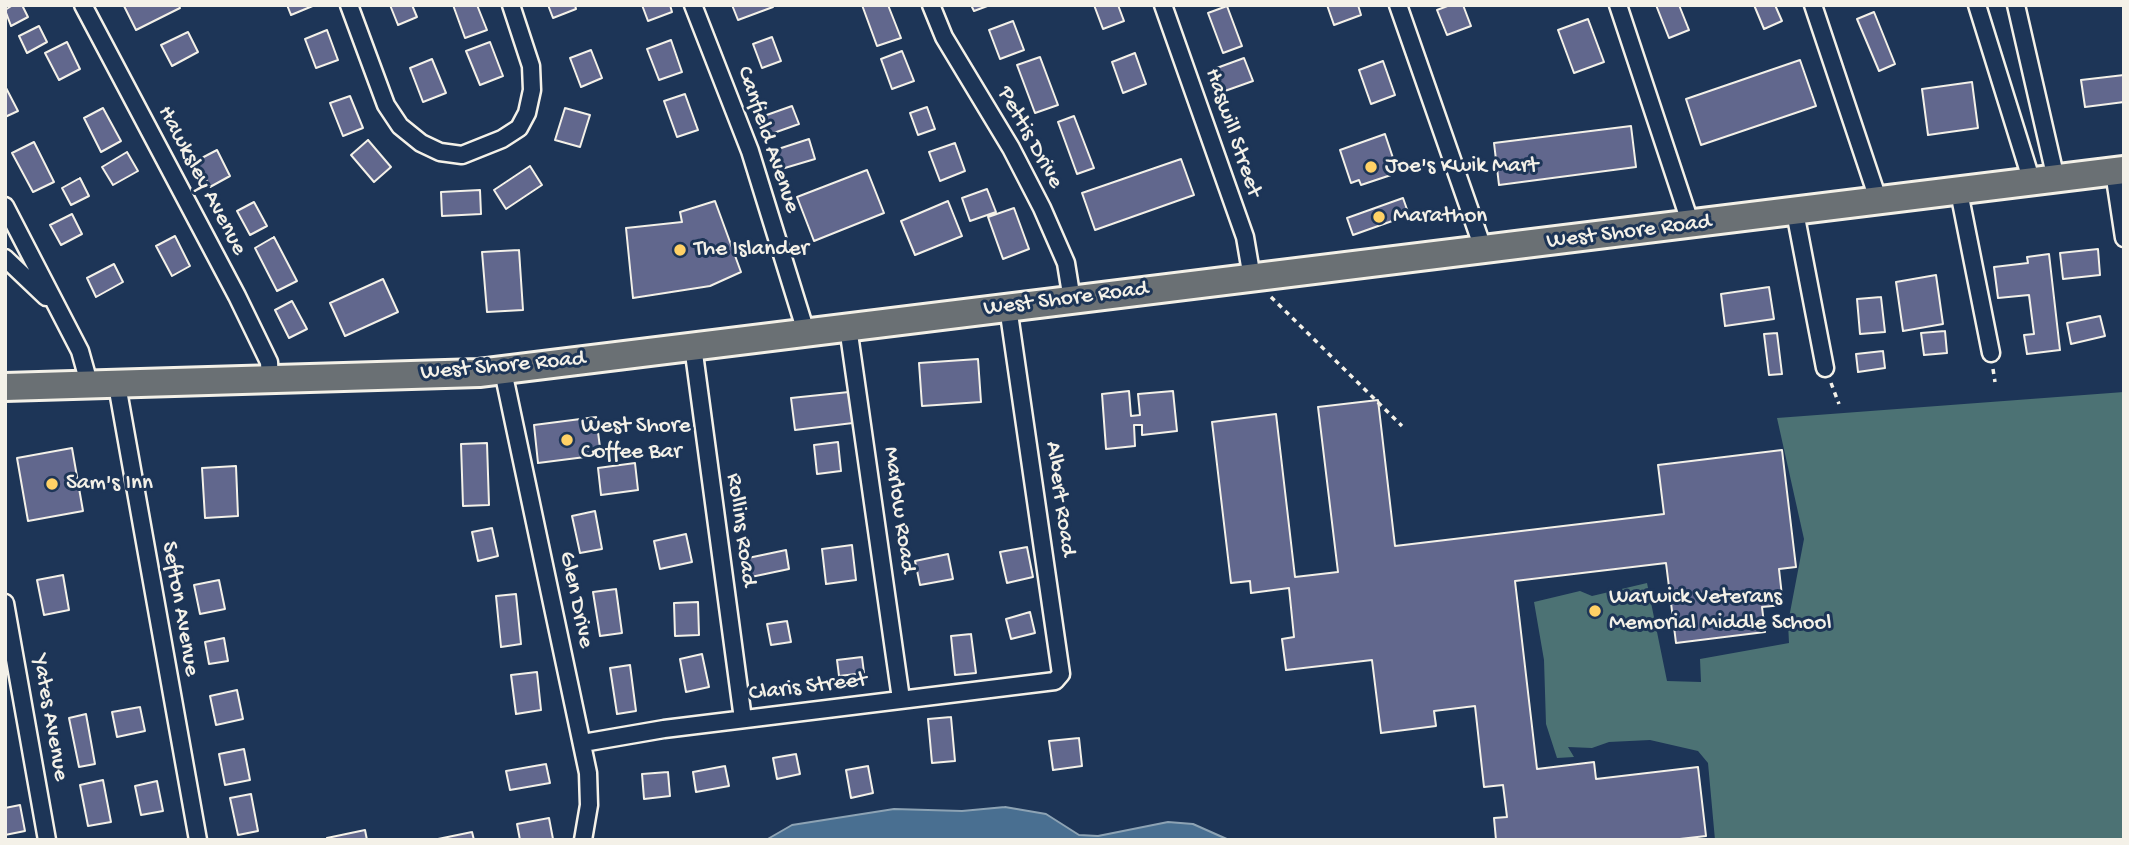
<!DOCTYPE html>
<html>
<head>
<meta charset="utf-8">
<style>
  body { margin:0 }
  #map { position:relative; width:2129px; height:845px; overflow:hidden; background:#1d3557; font-family:"Gochi Hand",sans-serif }
  canvas { display:block }
  .frame { position:absolute; inset:0; border:7px solid #f4f1e8; pointer-events:none }
</style>
</head>
<body>
<div id="map">
<canvas width="2129" height="845"></canvas>
<div class="frame"></div>
</div>
<script>
const g = document.querySelector('canvas').getContext('2d');
g.lineJoin = 'round';
function paint(path, color) {
  g.fillStyle = color;
  g.fill(path, 'evenodd');
}
function shape(rows) {
  const path = new Path2D();
  for (const r of rows) {
    path.moveTo(r[0], r[1]);
    for (let i = 2; i < r.length; i += 2) path.lineTo(r[i], r[i + 1]);
  }
  return path;
}
function trace(path, color, width, dash) {
  g.strokeStyle = color;
  g.lineWidth = width;
  g.lineCap = dash ? 'butt' : 'round';
  g.setLineDash(dash || []);
  g.stroke(path);
}
function write(font, color, halo, rows, align = 'center') {
  g.font = font + ' "Gochi Hand",sans-serif';
  g.lineWidth = 6;
  g.setLineDash([]);
  g.textBaseline = 'middle';
  g.strokeStyle = halo;
  g.fillStyle = color;
  for (const [text, x, y, turn = 0] of rows) {
    g.save();
    g.translate(x, y);
    g.rotate((+turn || 0) * Math.PI / 180);
    g.textAlign = isNaN(turn) ? turn : align;
    if (halo) g.strokeText(text, 0, 0);
    g.fillText(text, 0, 0);
    g.restore();
  }
}
paint(shape([
  [2124,392,2124,840,1715,840,1708,763,1698,751,1650,740,1609,742,1592,748,1568,747,1574,757,1557,758,1546,724,1544,660,1534,602,1580,591,1592,596,1647,583,1667,681,1701,682,1700,659,1789,643,1788,623,1804,539,1777,418]
]), '#4c7274');
const water = shape([
  [1005,807,1046,814,1079,835,1098,836,1168,822,1193,824,1229,840,766,840,792,825,894,809,962,811,1005,807]
]);
paint(water, '#496f91');
trace(water, '#8da3b4', 2);
const building = shape([
  [13,5,22,5,28,17,11,26,5,10,13,5],
  [178,5,180,8,136,30,124,6,178,5],
  [287,5,315,5,291,15,287,5],
  [390,5,412,5,417,17,398,25,390,5],
  [453,5,477,5,487,30,465,38,453,5],
  [548,5,575,5,576,9,553,18,548,5],
  [642,5,670,5,672,12,648,21,642,5],
  [732,5,773,5,773,7,738,20,732,5],
  [862,5,888,5,901,38,877,46,862,5],
  [971,5,990,5,974,11,971,5],
  [1094,5,1118,5,1124,21,1103,29,1094,5],
  [1327,5,1358,5,1361,15,1334,25,1327,5],
  [1450,5,1463,5,1471,26,1447,35,1437,10,1450,5],
  [1656,5,1679,5,1689,30,1669,38,1656,5],
  [1754,5,1775,5,1782,21,1764,29,1754,5],
  [1227,6,1242,46,1223,53,1208,13,1227,6],
  [1874,12,1895,64,1879,71,1857,19,1874,12],
  [1588,19,1604,62,1574,73,1558,30,1588,19],
  [1013,21,1024,50,1000,59,989,30,1013,21],
  [39,26,47,42,27,53,19,36,39,26],
  [327,30,338,60,316,68,305,39,327,30],
  [188,32,198,52,172,66,161,45,188,32],
  [772,37,781,61,762,68,753,44,772,37],
  [671,40,682,72,659,80,647,49,671,40],
  [67,42,80,69,59,80,45,53,67,42],
  [490,42,503,76,480,85,466,51,490,42],
  [591,50,602,78,581,87,570,58,591,50],
  [902,51,914,81,892,89,881,59,902,51],
  [1135,53,1146,84,1123,93,1112,62,1135,53],
  [1040,57,1058,105,1035,113,1017,65,1040,57],
  [1244,58,1253,81,1222,92,1214,69,1244,58],
  [432,59,446,93,423,102,410,68,432,59],
  [1800,60,1816,106,1701,145,1686,99,1800,60],
  [1383,61,1395,95,1371,104,1359,70,1383,61],
  [2124,75,2124,102,2085,107,2081,80,2124,75],
  [1972,82,1978,128,1928,135,1922,89,1972,82],
  [5,86,18,111,5,117,5,86],
  [685,94,698,130,677,137,664,101,685,94],
  [350,96,363,128,343,136,330,103,350,96],
  [792,106,799,124,768,135,761,117,792,106],
  [927,107,935,129,918,135,910,113,927,107],
  [103,108,121,141,101,152,84,118,103,108],
  [565,108,590,115,580,147,555,140,565,108],
  [1074,116,1094,168,1077,174,1058,122,1074,116],
  [1631,126,1636,167,1499,185,1494,143,1631,126],
  [1385,134,1396,167,1389,169,1391,175,1361,185,1359,180,1351,183,1340,150,1385,134],
  [809,139,815,159,778,170,772,151,809,139],
  [368,140,391,167,374,182,351,155,368,140],
  [34,142,54,182,33,192,12,153,34,142],
  [955,143,965,171,940,181,929,152,955,143],
  [217,150,230,176,210,187,196,161,217,150],
  [127,152,138,171,113,185,102,167,127,152],
  [1181,159,1194,195,1095,230,1082,193,1181,159],
  [530,166,542,185,506,209,494,190,530,166],
  [867,170,884,213,814,241,797,197,867,170],
  [80,178,89,196,71,205,62,188,80,178],
  [987,189,996,212,970,221,962,198,987,189],
  [480,190,481,214,442,216,441,192,480,190],
  [1403,198,1409,215,1353,235,1347,218,1403,198],
  [715,201,741,272,710,286,633,298,626,228,682,222,680,212,715,201],
  [948,201,962,236,915,255,901,221,948,201],
  [254,202,267,226,250,235,237,211,254,202],
  [1014,208,1029,249,1003,259,988,217,1014,208],
  [72,214,82,234,61,245,50,225,72,214],
  [175,236,190,266,172,276,156,246,175,236],
  [274,237,297,281,277,291,255,248,274,237],
  [2098,249,2100,275,2063,279,2060,253,2098,249],
  [519,250,523,310,487,312,482,252,519,250],
  [2049,254,2060,350,2027,354,2024,335,2034,334,2029,295,1998,298,1994,267,2028,263,2027,257,2049,254],
  [114,264,123,282,96,297,87,278,114,264],
  [1936,275,1943,324,1903,331,1896,282,1936,275],
  [383,279,398,312,345,336,330,303,383,279],
  [1769,287,1774,319,1725,326,1721,294,1769,287],
  [1881,297,1885,332,1860,334,1857,299,1881,297],
  [292,301,307,329,289,338,275,310,292,301],
  [2100,316,2105,336,2071,344,2067,323,2100,316],
  [1945,331,1947,353,1924,355,1921,333,1945,331],
  [1777,333,1782,374,1769,375,1764,334,1777,333],
  [1883,351,1885,368,1858,372,1856,354,1883,351],
  [978,359,981,402,922,406,919,363,978,359],
  [1129,391,1131,416,1140,415,1138,394,1173,391,1177,431,1142,435,1142,425,1134,425,1135,446,1106,449,1102,394,1129,391],
  [849,392,853,423,795,430,791,398,849,392],
  [1378,400,1395,546,1664,514,1658,465,1782,450,1796,567,1779,569,1783,605,1762,607,1765,632,1676,643,1666,563,1515,581,1537,769,1594,762,1596,779,1698,767,1706,836,1671,840,1496,840,1494,818,1507,817,1503,785,1484,787,1475,706,1434,711,1436,726,1381,733,1372,660,1286,670,1282,639,1294,637,1289,588,1251,593,1250,581,1231,583,1212,422,1276,414,1295,577,1338,572,1318,407,1378,400],
  [596,417,601,455,538,463,534,425,596,417],
  [838,442,841,471,817,474,814,445,838,442],
  [487,443,489,505,463,506,461,444,487,443],
  [72,448,83,511,28,521,17,458,72,448],
  [635,463,638,490,601,495,598,468,635,463],
  [236,466,238,516,205,518,202,468,236,466],
  [595,511,602,549,580,553,572,516,595,511],
  [492,528,498,556,478,561,472,532,492,528],
  [686,534,692,562,660,569,654,541,686,534],
  [852,545,856,580,826,584,822,549,852,545],
  [1027,547,1033,577,1007,583,1000,552,1027,547],
  [786,550,789,569,751,577,748,558,786,550],
  [948,554,953,579,920,585,915,561,948,554],
  [63,575,69,610,44,615,37,580,63,575],
  [219,580,225,609,200,614,194,585,219,580],
  [616,589,622,633,600,636,593,592,616,589],
  [516,594,521,644,501,647,496,596,516,594],
  [698,602,699,635,675,636,674,603,698,602],
  [1030,612,1035,633,1011,639,1006,619,1030,612],
  [787,621,791,642,771,645,767,624,787,621],
  [971,634,976,673,955,675,951,636,971,634],
  [224,638,228,661,209,664,205,642,224,638],
  [702,654,709,687,686,692,680,659,702,654],
  [862,657,864,673,839,676,837,660,862,657],
  [630,665,636,711,617,714,610,668,630,665],
  [537,672,541,710,516,714,511,675,537,672],
  [237,690,243,719,216,725,210,696,237,690],
  [140,707,145,731,117,737,112,712,140,707],
  [86,714,95,764,79,767,69,718,86,714],
  [951,717,955,761,932,763,928,719,951,717],
  [1079,738,1082,766,1053,770,1049,741,1079,738],
  [244,749,250,780,225,785,219,754,244,749],
  [796,754,800,774,777,779,773,758,796,754],
  [546,764,550,783,510,790,506,771,546,764],
  [725,766,729,786,696,792,693,772,725,766],
  [868,766,873,793,851,798,846,770,868,766],
  [668,772,670,796,644,799,642,774,668,772],
  [103,780,111,822,88,826,80,785,103,780],
  [157,781,163,811,141,815,135,786,157,781],
  [251,794,258,831,238,835,230,798,251,794],
  [20,805,25,831,5,835,5,808,20,805],
  [549,818,553,839,520,840,517,824,549,818],
  [365,830,367,840,328,840,327,838,365,830],
  [472,832,474,840,438,840,438,839,472,832]
]);
paint(building, '#61678d');
trace(building, '#f4f1e8', 2);
const minor = shape([
  [83,5,237,296,269,362,270,381],
  [349,5,386,105,400,126,421,143,440,152,462,155,502,139,519,128,527,113,532,90,531,66,511,5],
  [693,5,750,151,806,332],
  [931,5,944,37,1011,148,1042,208,1066,263,1072,300],
  [1163,5,1245,237,1252,278],
  [1398,5,1484,251],
  [1618,5,1691,225],
  [1813,5,1879,202],
  [1977,5,2032,182],
  [2016,5,2056,179],
  [2114,172,2124,238],
  [1959,192,1991,353],
  [5,206,80,351,89,383],
  [1795,212,1825,368],
  [5,258,46,297],
  [848,327,901,699],
  [693,346,743,719],
  [503,371,588,773,589,805,583,840],
  [117,385,198,840],
  [5,603,47,840],
  [583,743,664,729,1055,681,1061,674,1008,307]
]);
const primary = shape([
  [5,387,479,373,2124,170]
]);
trace(minor, '#f4f1e8', 21);
trace(primary, '#f4f1e8', 32);
trace(shape([
  [1271,297,1402,426],
  [1993,369,1995,382],
  [1831,383,1839,404]
]), '#f4f1e8', 3.5, [5, 5]);
trace(minor, '#1d3557', 16);
trace(primary, '#6a7074', 26);
for (const [x, y, r, color] of [
  [1371,167,7,"#ffd166"],
  [1379,217,7,"#ffd166"],
  [680,250,7,"#ffd166"],
  [567,440,7,"#ffd166"],
  [52,484,7,"#ffd166"],
  [1595,611,7,"#ffd166"]
]) {
  const dot = new Path2D();
  dot.arc(x, y, r, 0, 2 * Math.PI);
  g.fillStyle = color;
  g.fill(dot);
  trace(dot, '#1d3557', 2.5);
}
write('23px', '#f4f1e8', '#1d3557', [
  ["Haswill Street",1232,133,71],
  ["Pettis Drive",1029,138,61],
  ["Canfield Avenue",767,140,71],
  ["Hawksley Avenue",201,181,62],
  ["West Shore Road",1629,233,-7],
  ["West Shore Road",1066,300,-7],
  ["West Shore Road",503,367,-5],
  ["Albert Road",1059,499,82],
  ["Marlow Road",898,510,82],
  ["Rollins Road",740,530,82],
  ["Glen Drive",575,600,78],
  ["Sefton Avenue",179,609,80],
  ["Claris Street",808,688,-7],
  ["Yates Avenue",49,718,80]
]);
write('23px', '#f4f1e8', '#1d3557', [
  ["Joe's Kwik Mart",1385,167],
  ["Marathon",1393,217],
  ["The Islander",694,250],
  ["West Shore",581,427],
  ["Coffee Bar",581,453],
  ["Sam's Inn",66,484],
  ["Warwick Veterans",1609,598],
  ["Memorial Middle School",1609,624]
], 'left');
</script>
</body>
</html>
